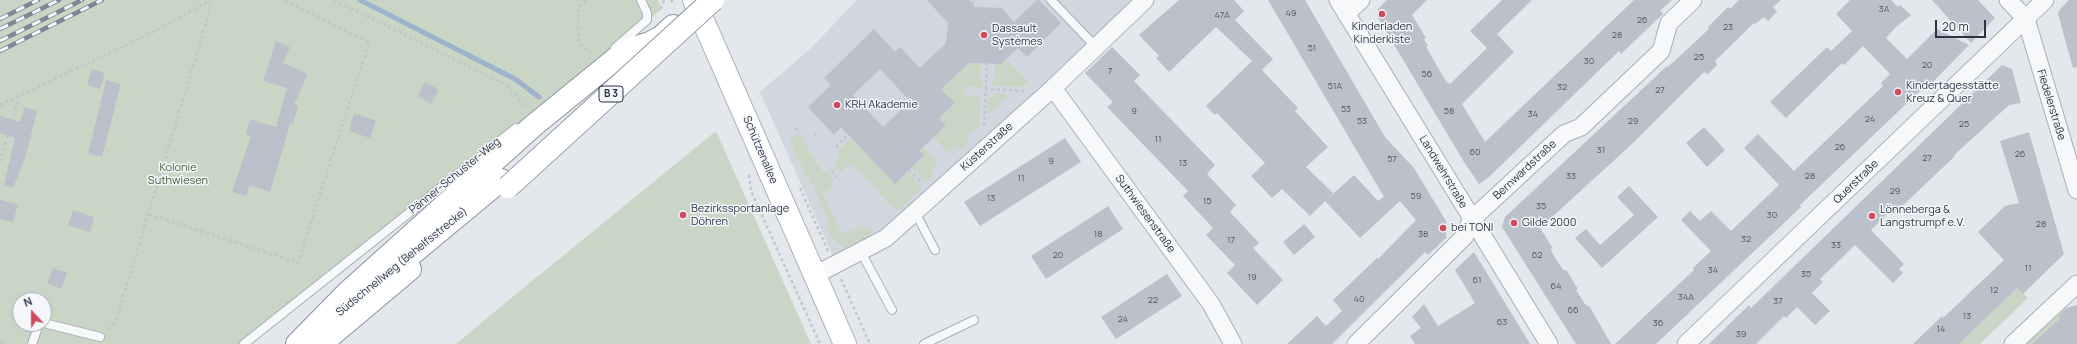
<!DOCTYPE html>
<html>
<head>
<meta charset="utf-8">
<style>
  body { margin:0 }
  #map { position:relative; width:2077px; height:344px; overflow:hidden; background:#e4e7ec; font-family:Manrope,sans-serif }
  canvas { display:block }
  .north { position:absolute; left:12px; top:292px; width:40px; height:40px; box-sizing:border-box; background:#f4f6f9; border:1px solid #a4a8b1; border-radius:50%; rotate:338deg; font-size:11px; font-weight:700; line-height:16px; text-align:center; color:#2b3445 }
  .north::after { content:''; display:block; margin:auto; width:14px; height:18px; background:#d1495b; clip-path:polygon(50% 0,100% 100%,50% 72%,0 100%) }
  .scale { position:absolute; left:1935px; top:20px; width:51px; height:18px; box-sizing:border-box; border:2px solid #2b3445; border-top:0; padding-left:5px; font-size:12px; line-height:14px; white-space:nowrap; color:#2b3445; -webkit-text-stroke:3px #f4f6f9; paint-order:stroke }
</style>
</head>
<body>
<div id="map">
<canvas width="2077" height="344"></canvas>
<div class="north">N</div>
<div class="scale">20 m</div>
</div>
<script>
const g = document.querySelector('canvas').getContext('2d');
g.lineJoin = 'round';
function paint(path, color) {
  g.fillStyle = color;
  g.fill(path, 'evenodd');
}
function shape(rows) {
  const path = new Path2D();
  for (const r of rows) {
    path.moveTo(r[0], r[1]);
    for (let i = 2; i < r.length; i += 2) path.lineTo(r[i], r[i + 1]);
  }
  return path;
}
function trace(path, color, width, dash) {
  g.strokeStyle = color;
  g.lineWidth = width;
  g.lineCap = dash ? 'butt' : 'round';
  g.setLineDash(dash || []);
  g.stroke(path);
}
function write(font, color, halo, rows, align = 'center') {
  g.font = font + ' Manrope,sans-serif';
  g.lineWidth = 3;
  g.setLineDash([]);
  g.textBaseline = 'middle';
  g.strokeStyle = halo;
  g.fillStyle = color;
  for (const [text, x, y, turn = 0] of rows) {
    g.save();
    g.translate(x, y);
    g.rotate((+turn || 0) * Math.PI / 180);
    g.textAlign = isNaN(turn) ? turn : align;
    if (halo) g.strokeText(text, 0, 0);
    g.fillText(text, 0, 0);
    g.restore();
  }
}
paint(shape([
  [857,0,1145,0,958,173,837,265,760,92,812,47]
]), '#d2d6de');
paint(shape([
  [0,0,658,0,662,8,613,53,250,344,0,344],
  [20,300,44,300,44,324,20,324],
  [1006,59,1028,81,1022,87,992,85,992,80,995,77,995,63],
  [969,63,981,63,980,77,983,80,983,86,980,89,971,85,963,93,969,99,973,94,980,95,980,125,968,135,969,142,961,149,956,147,949,153,933,137,946,125,939,118,955,103,941,89],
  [996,93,1005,94,1008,96,989,114,987,112,987,101],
  [716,131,811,344,456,344,510,299],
  [800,133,808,149,823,172,828,173,834,180,831,184,832,189,823,193,842,234,861,226,870,229,873,232,858,243,844,248,832,239,827,228,831,226,809,177,807,178,789,138],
  [851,137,895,184,907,171,922,187,897,211,851,164,841,173,836,167,839,150],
  [923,147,938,164,931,171,934,174,925,183,911,167,923,155,919,151],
  [2017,288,2028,298,1980,344,1959,344],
  [2059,313,2061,321,2032,344,2026,344]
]), '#c9d6c5');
trace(shape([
  [360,0,515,79,539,97]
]), '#9fb4cc', 5);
paint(shape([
  [927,0,969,0,975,7,1002,8,1014,22,1037,0,1039,0,1061,23,1027,57,1018,48,1001,64,969,63,941,89,955,103,939,118,946,125,919,151,924,155,895,184,841,127,834,135,808,107,831,85,824,78,874,29,895,52,900,47,920,68,946,43,948,23],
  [880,69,910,101,883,127,853,95],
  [1179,0,1234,0,1244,11,1235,20,1273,59,1262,70,1298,108,1295,111,1328,147,1306,167,1333,193,1310,216,1282,189,1272,198,1251,176,1265,163,1217,113,1215,115,1206,106,1252,61,1216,27,1169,72,1156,58,1159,56,1139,35],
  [1268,0,1305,0,1385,137,1414,168,1446,221,1446,238,1428,255,1425,252,1332,344,1287,344,1317,316,1326,326,1342,311,1333,300,1377,258,1378,259,1416,220,1400,201,1360,238,1325,201,1354,175,1378,201,1384,197],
  [1387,0,1427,0,1412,15,1426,38,1424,39,1428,46,1426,47,1447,83,1448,82,1450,84,1487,48,1470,31,1502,0,1532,0,1497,34,1514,52,1462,104,1485,142,1634,0,1672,0,1660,11,1663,14,1645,31,1621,54,1619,51,1489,177,1479,184,1464,162,1377,16,1378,9],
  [1739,0,1781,0,1773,7,1777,12,1768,21,1764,17,1755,24,1754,23,1715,61,1717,65,1708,74,1704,72,1632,144,1540,228,1552,247,1551,251,1563,270,1567,271,1578,289,1576,290,1585,304,1590,307,1611,344,1576,344,1502,227,1505,217,1667,66,1668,67,1696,41,1709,29,1708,27,1728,7,1730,9],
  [1850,0,1891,0,1898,7,1900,5,1911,15,1896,27,1886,38,1907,59,1937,29,1969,45,1926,89,1924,87,1800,205,1801,207,1656,344,1615,344,1694,270,1693,268,1711,251,1681,220,1690,211,1700,221,1711,211,1731,231,1779,185,1744,148,1758,134,1794,171,1883,86,1881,83,1890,74,1863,46,1844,65,1842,63,1786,118,1770,102,1827,47,1831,51,1852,31,1836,14],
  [1932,0,1978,0,1995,18,1971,43],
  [2069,0,2077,0,2077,67,2073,68,2058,14,2060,9],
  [276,41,290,47,283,63,308,74,294,104,298,106,293,124,290,124,270,192,250,185,246,196,232,192,251,136,246,134,250,119,276,127,287,88,263,81],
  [1112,47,1140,75,1134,81,1215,165,1207,174,1236,205,1230,212,1259,243,1253,248,1283,280,1257,305,1227,273,1235,265,1206,235,1213,228,1183,196,1188,191,1107,107,1113,102,1085,73],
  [2002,65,2012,69,2021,103,2009,105,1953,156,1956,155,1896,212,1892,209,1871,230,1904,264,1899,269,1903,273,1893,283,1855,245,1820,279,1823,282,1812,293,1830,311,1815,325,1797,307,1786,318,1784,316,1756,344,1709,344,1749,305,1751,308],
  [92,69,105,73,100,89,87,85],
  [106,80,121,84,102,157,88,153],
  [425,82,439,90,431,104,418,96],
  [25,107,37,111,26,155,13,188,4,185,15,138,0,133,0,116,20,122],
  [354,113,376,121,370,138,349,131],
  [1704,127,1725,150,1707,167,1686,143],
  [2029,132,2064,254,2023,294,2017,288,1959,344,1913,344,1942,316,1943,318,2004,260,1978,232,2005,206,2019,203,2000,141],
  [1065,138,1081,162,980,226,964,202],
  [1629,186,1658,217,1602,268,1575,238,1586,229,1600,245,1634,215,1617,197],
  [0,200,18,204,13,222,0,219],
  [1108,206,1123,229,1046,279,1031,256],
  [73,210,94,217,90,232,68,225],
  [1304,224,1315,237,1294,255,1283,242],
  [1474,252,1530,344,1415,344,1410,336,1421,328,1412,317,1424,304,1438,326,1475,303,1455,270],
  [53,268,67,273,61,289,47,283],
  [1167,274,1182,296,1116,339,1101,317],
  [2077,305,2077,344,2032,344,2060,319,2059,315,2066,308]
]), '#bbc0ca');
const lane = shape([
  [1051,0,1096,47],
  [615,48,647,20,647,13,641,0],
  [915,212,935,250],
  [861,252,892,310],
  [44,323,100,337],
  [32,344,39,324],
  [244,344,516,128],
  [924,344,974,320]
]);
const street = shape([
  [1338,0,1549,344],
  [2008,0,2026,19,2077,190],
  [1346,14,1361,0],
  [1053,88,1211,304,1233,344],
  [815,275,886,238,1053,88,1145,0],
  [1356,344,1465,236,1471,220,1564,134,1581,127,1661,51,1669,23,1693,0],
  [1686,344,2045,0],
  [2013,344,2077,284]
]);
const secondary = shape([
  [694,0,845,344]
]);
const highway = shape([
  [390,272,501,180],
  [297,344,347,293,533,126,619,56,633,48,650,43,661,37,673,26],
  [321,344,410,269]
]);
trace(lane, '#a9aeb7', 10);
trace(street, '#a9aeb7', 19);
trace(secondary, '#a9aeb7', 24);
trace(highway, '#8b94a3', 24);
trace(shape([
  [334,0,506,85,527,108],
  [586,0,578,8,579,43,592,53],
  [671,0,675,5],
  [972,4,975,0],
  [661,9,664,0],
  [986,89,987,63],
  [0,105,153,32,211,0],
  [984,126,986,89,1024,91],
  [795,130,800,127],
  [814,133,818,137],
  [836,147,848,134],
  [0,162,19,97],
  [909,170,922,183],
  [832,171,837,177],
  [749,175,751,191,820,344],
  [800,188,828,251],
  [149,214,298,263,369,42,285,0],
  [841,279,870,344],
  [109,329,116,321,209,14,209,2],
  [0,342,6,344]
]), '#c2c5cb', 2.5, [3, 3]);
trace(lane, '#f7f8fa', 8);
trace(street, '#f7f8fa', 17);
trace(secondary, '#fff', 22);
trace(highway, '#fff', 22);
const rail = shape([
  [0,19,38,0],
  [0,29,59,0],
  [0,41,82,0],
  [0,51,102,0]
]);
trace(rail, '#7d8696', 4.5);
trace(rail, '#f4f6f9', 3, [9]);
const highwayBridge = shape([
  [508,187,713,0]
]);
trace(highwayBridge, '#8b94a3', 24, []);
trace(highwayBridge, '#fff', 22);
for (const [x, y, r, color] of [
  [1382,14,4,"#d1495b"],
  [984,35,4,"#d1495b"],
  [1898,92,4,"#d1495b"],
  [837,105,4,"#d1495b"],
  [683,215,4,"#d1495b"],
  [1872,216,4,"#d1495b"],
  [1514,223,4,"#d1495b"],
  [1443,228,4,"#d1495b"]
]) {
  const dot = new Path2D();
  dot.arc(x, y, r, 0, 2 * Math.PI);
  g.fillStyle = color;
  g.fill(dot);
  trace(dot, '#f4f6f9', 1.5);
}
write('9px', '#4f5766', null, [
  ["3A",1884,9],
  ["49",1291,13],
  ["47A",1222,15],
  ["26",1642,20],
  ["23",1728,27],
  ["28",1617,35],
  ["51",1312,48],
  ["25",1699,57],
  ["30",1589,61],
  ["20",1927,65],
  ["7",1110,71],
  ["56",1427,74],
  ["51A",1335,86],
  ["32",1562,87],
  ["27",1660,90],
  ["53",1346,109],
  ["9",1134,111],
  ["58",1449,111],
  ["34",1533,114],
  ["24",1870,119],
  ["53",1362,121],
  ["29",1633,121],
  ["25",1964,124],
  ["11",1158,139],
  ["26",1840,147],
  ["31",1601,150],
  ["60",1475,152],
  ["26",2020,154],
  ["27",1927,158],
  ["57",1392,159],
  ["9",1051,161],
  ["13",1183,163],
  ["33",1571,176],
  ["28",1810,176],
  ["11",1021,178],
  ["29",1895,191],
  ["59",1416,196],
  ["13",991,198],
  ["15",1207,201],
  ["35",1541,206],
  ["30",1772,215],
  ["28",2041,224],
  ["18",1098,234],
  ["38",1423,234],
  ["32",1746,239],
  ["17",1231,240],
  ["33",1836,245],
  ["20",1058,255],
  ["62",1537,255],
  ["11",2028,268],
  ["34",1713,270],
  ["35",1806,274],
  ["19",1252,277],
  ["61",1477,280],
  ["64",1556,286],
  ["12",1994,290],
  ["34A",1686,297],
  ["40",1359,299],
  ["22",1153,300],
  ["37",1778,301],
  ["66",1573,310],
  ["13",1967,316],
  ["24",1123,319],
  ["63",1502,322],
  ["36",1658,323],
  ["14",1941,329],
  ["39",1741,334]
]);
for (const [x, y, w] of [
  [611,94,24]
]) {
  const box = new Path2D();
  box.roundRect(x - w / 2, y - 8, w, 16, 3);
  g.fillStyle = '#f4f6f9';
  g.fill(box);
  trace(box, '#2b3445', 1);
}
write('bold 10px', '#2b3445', null, [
  ["B 3",611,94]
]);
write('11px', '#2b3445', '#f4f6f9', [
  ["Kinderladen",1382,27,"center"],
  ["Kinderkiste",1382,40,"center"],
  ["Dassault",992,29],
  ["Systèmes",992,42],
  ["Kindertagesstätte",1906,86],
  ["Kreuz & Quer",1906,99],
  ["KRH Akademie",845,105],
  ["Bezirkssportanlage",691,209],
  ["Döhren",691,222],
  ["Lönneberga &",1880,210],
  ["Langstrumpf e.V.",1880,223],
  ["Gilde 2000",1522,223],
  ["bei TONI",1451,228]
], 'left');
write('11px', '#2b3445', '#f4f6f9', [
  ["Fiedelerstraße",2051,105,73],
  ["Küsterstraße",987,147,-42],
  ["Schützenallee",760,150,67],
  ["Bernwardstraße",1525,170,-43],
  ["Landwehrstraße",1443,172,59],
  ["Pänner-Schuster-Weg",455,176,-39],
  ["Querstraße",1856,182,-44],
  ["Suthwiesenstraße",1145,214,54],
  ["Südschnellweg (Behelfsstrecke)",402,262,-39]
]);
write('11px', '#3f6138', '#f4f6f9', [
  ["Kolonie",178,168],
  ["Suthwiesen",178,181]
]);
</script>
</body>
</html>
